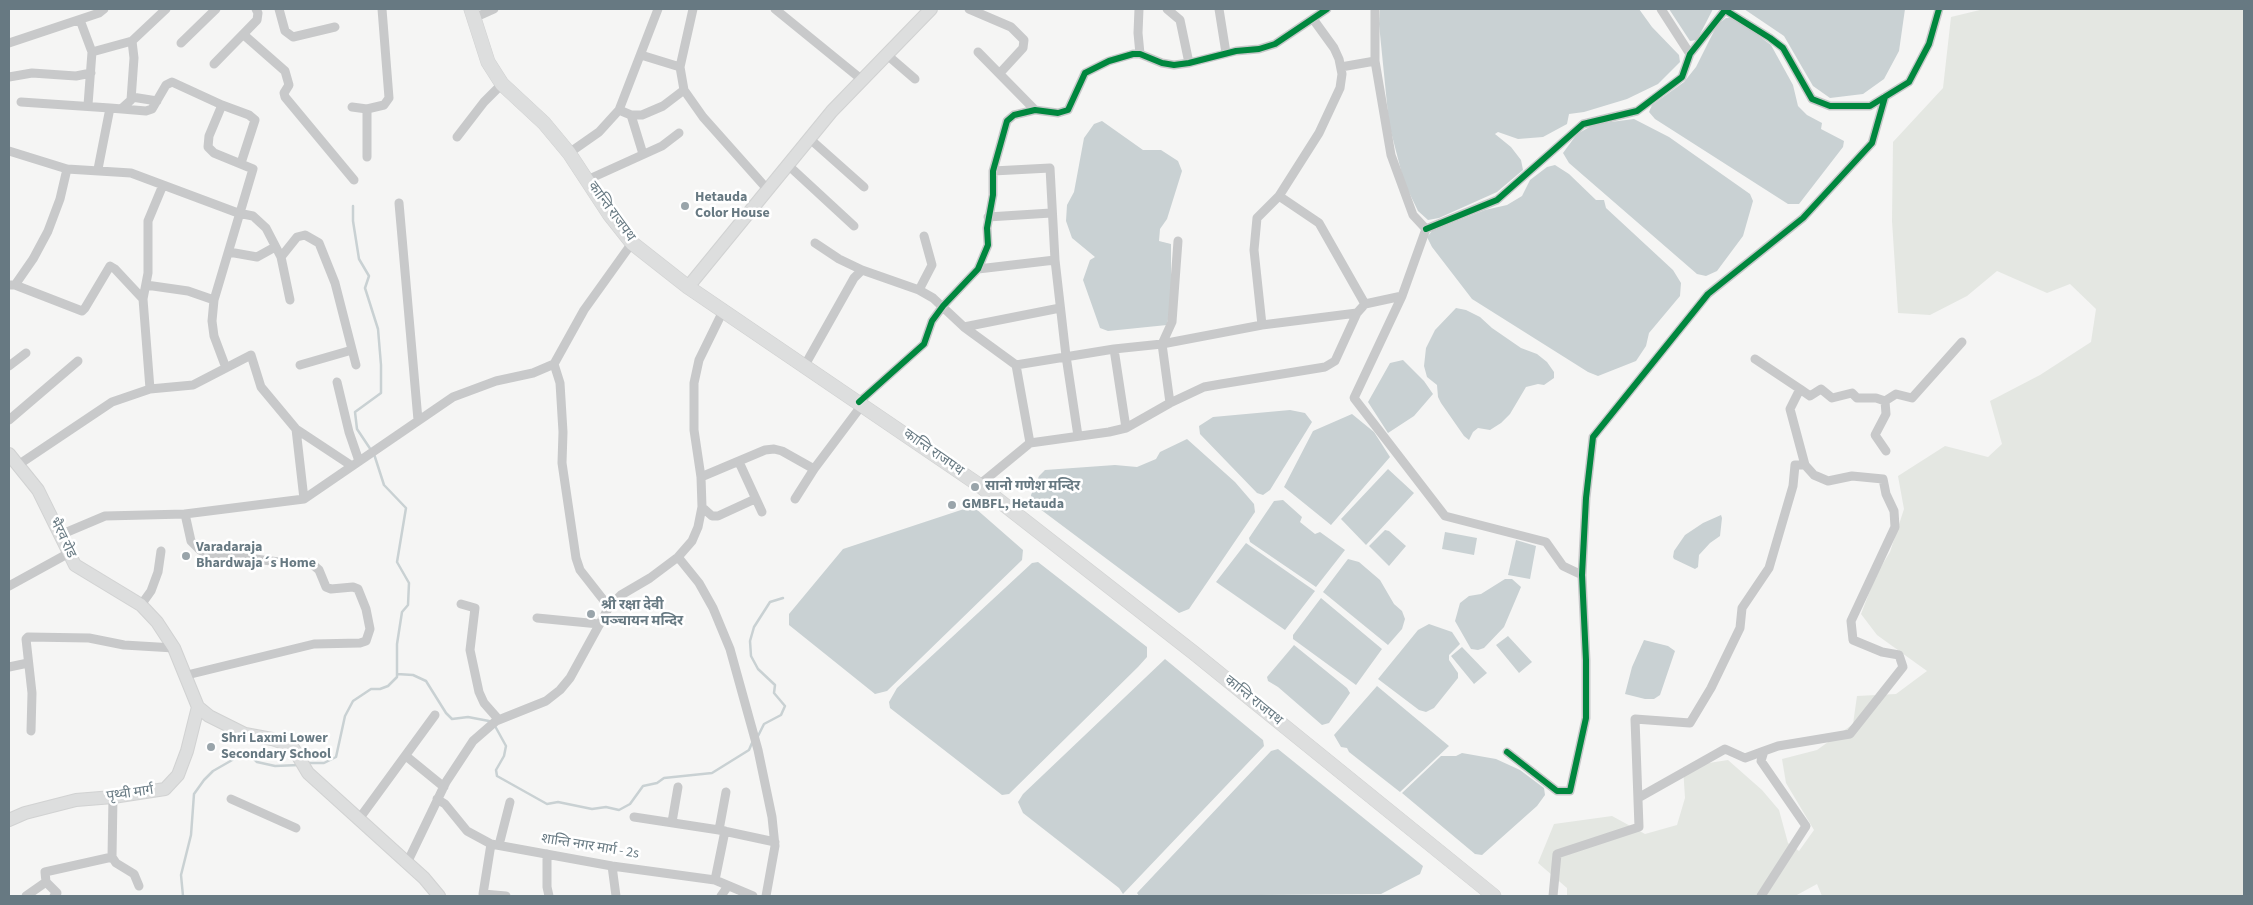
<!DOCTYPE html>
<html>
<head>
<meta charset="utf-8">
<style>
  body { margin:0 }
  #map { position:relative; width:2253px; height:905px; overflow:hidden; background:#f5f5f4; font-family:"Source Sans 3",sans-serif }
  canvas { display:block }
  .frame { position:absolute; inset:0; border:10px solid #677982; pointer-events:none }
</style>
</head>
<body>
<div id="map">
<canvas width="2253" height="905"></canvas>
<div class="frame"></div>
</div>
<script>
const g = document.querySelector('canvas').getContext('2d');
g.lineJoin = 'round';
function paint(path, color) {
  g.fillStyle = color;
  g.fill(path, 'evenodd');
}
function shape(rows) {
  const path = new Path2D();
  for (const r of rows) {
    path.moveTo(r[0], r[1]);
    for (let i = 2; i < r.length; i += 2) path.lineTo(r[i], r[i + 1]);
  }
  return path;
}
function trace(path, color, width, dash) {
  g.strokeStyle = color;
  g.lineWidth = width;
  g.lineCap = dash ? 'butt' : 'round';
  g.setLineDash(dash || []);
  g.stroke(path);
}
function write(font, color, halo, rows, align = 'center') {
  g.font = font + ' "Source Sans 3","Noto Sans Devanagari",sans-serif';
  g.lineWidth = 5;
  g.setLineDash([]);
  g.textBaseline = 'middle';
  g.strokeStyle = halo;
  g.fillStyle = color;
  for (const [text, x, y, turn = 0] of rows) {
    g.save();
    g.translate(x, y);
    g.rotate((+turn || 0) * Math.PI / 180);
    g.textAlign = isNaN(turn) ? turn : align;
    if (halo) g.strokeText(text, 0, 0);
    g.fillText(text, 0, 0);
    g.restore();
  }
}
paint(shape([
  [1984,9,2244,9,2244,896,1822,896,1817,884,1795,896,1567,896,1567,888,1538,863,1554,824,1612,816,1645,834,1677,825,1685,798,1683,767,1728,760,1762,790,1779,810,1788,843,1799,851,1814,830,1786,783,1782,759,1817,750,1853,724,1857,696,1896,694,1927,671,1877,635,1861,614,1876,575,1890,552,1904,509,1898,476,1945,446,1988,457,2002,444,1990,401,2040,375,2091,342,2096,309,2070,284,2047,293,1997,271,1967,296,1930,315,1898,313,1892,221,1893,142,1943,88,1951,17]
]), '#e4e7e2');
paint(shape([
  [1380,9,1639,9,1652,27,1679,55,1680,62,1658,84,1627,99,1584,112,1569,114,1567,124,1543,137,1518,139,1498,132,1495,134,1511,147,1521,160,1523,170,1497,192,1439,218,1428,220,1418,211,1404,182,1389,124,1379,24],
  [1669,9,1713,9,1697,40,1690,41],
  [1744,9,1905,9,1899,51,1884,79,1863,94,1830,98,1813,86,1784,36],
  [1726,18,1735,18,1771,45,1793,85,1798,106,1807,115,1822,123,1821,129,1844,141,1843,147,1799,204,1788,204,1655,119,1649,112,1652,105,1684,82,1696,67,1717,25],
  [1634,119,1669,137,1750,194,1753,201,1743,236,1717,271,1706,276,1697,274,1569,163,1563,153,1577,134,1595,124],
  [1102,121,1143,150,1161,150,1178,161,1182,171,1167,219,1160,229,1159,241,1171,244,1171,303,1167,325,1108,331,1100,328,1083,280,1090,260,1095,257,1072,238,1066,221,1067,205,1074,192,1084,138,1094,124],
  [1555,165,1569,174,1596,200,1604,200,1606,208,1673,270,1681,283,1680,296,1649,333,1646,346,1636,361,1598,376,1588,372,1472,299,1432,247,1427,237,1432,231,1485,210,1507,205,1522,196,1530,180,1547,167],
  [1456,308,1466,310,1480,317,1492,328,1521,348,1537,354,1547,362,1554,372,1554,378,1544,385,1538,384,1526,387,1510,414,1501,423,1490,430,1478,428,1473,432,1469,440,1464,436,1441,403,1438,397,1437,385,1427,377,1424,366,1426,348,1435,330],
  [1403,360,1424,381,1433,394,1414,416,1388,433,1368,402,1390,363],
  [1290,410,1305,413,1312,422,1270,490,1263,495,1257,493,1200,434,1199,426,1213,417],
  [1352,414,1374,432,1390,457,1331,525,1284,487,1313,431],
  [1187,439,1235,482,1254,504,1255,512,1189,609,1179,613,1032,503,1031,495,1039,476,1045,470,1115,465,1137,467,1156,459,1160,452],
  [1388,469,1414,493,1366,545,1341,519],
  [1283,500,1302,517,1300,522,1315,534,1320,532,1345,550,1316,587,1250,542,1249,538,1274,501],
  [975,508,1023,550,1022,560,887,691,875,694,789,625,789,614,843,549,964,509],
  [1721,515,1722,518,1720,536,1710,543,1699,555,1698,567,1695,569,1674,559,1673,557,1674,551,1685,535,1703,523],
  [1385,530,1389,531,1406,546,1389,566,1369,546],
  [1445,532,1477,538,1474,555,1442,549],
  [1516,540,1536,546,1530,579,1508,575],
  [1246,543,1315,591,1285,630,1216,582],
  [1348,559,1359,562,1380,580,1394,604,1402,611,1405,619,1402,629,1388,645,1323,592],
  [1038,562,1147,647,1147,657,1138,667,1009,794,1002,795,890,708,889,702,897,688,1032,563],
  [1505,579,1512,579,1521,587,1504,627,1484,648,1478,650,1471,649,1455,621,1460,603,1469,596,1481,594],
  [1321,598,1382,649,1356,685,1293,639,1293,635],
  [1429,624,1452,632,1460,644,1449,655,1449,660,1458,673,1458,678,1434,708,1426,712,1419,710,1378,679,1418,630],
  [1508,636,1532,662,1519,673,1496,645],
  [1644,640,1668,646,1675,651,1660,695,1654,699,1645,699,1625,694,1632,667],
  [1294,645,1347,688,1350,693,1329,723,1322,725,1278,687,1268,681,1267,677],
  [1462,647,1487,673,1474,684,1451,656],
  [1165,659,1263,740,1264,746,1123,894,1119,888,1023,813,1018,802,1023,794],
  [1377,686,1449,746,1400,792,1349,752,1347,748,1341,747,1334,735],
  [1278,749,1423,866,1420,874,1381,894,1139,896,1137,893,1271,751],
  [1462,753,1496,759,1520,770,1544,788,1545,795,1537,806,1482,855,1475,854,1402,793,1441,756,1456,756]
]), '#c9d1d3');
trace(shape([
  [353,206,353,221,359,259,369,276,365,288,378,329,381,365,381,393,355,412,357,429,371,450],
  [397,674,413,675,426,681,446,713,452,719,468,717,489,721],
  [495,726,506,746,504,756,496,770,497,776,547,804,558,802,592,809,606,807,619,810,630,804,643,786,657,783,664,778,712,773,749,750,752,743],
  [757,738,764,724,781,715,785,706,774,693,775,685,758,669,751,656,750,641,754,627,770,602,783,598],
  [307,763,324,763,336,757,345,716,353,701,371,689,380,689,388,686,397,677,397,644,402,612,408,605,409,583,397,562,406,508,384,485,374,454],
  [183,896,181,875,191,835,194,794,204,780,213,771,241,755,251,756,257,762,275,766,299,765]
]), '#c9d1d3', 2.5);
const secondary = shape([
  [688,287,832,111,931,9],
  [9,454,38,490,75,565,141,605,157,622,174,648,198,707,209,716,245,734,272,739,292,746,308,773,424,878,439,896],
  [9,820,25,813,76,800,113,797,165,789,178,775,187,751,198,707]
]);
const primary = shape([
  [471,9,488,62,502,84,544,123,569,153,609,214,632,243,688,287,979,485,1194,653,1494,896]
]);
trace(secondary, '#d1d2d2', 14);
trace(primary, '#d0d1d1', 15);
trace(shape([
  [279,9,285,31,293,37,335,27],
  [693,9,680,67,684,90,703,117,768,190],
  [775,9,861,79],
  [969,9,1011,27,1024,40,1023,48,1000,73],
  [1139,9,1138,33,1140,54],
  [1167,9,1180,20,1189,63],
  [1219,9,1226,53],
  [1661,9,1690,54],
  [474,18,494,9],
  [1313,19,1334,48,1339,59,1342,74,1340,88,1319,133,1279,196,1319,223,1365,304,1402,296,1426,229,1413,215,1391,155,1375,61,1375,9],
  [80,20,92,52,88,105],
  [244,35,285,71,289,85,284,93,285,97,354,180],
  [9,43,99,13,104,9],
  [181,43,216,9],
  [92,52,132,41],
  [978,52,1035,110],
  [886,54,915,79],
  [641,55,680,67],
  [214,64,257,20,258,13,256,9],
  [1341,67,1375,61],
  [9,77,32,73,76,76,91,73],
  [132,97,157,101],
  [21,102,110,108],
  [352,107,367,109,384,105,389,98,382,9],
  [121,109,131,100,134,58,132,41,166,9],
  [619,110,631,115,642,115,663,106,684,90],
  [631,115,643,154],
  [457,137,484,102,502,84],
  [810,139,864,187],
  [9,151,67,169,131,173,238,213,253,216,266,228,281,257,290,300],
  [569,153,599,132,619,110,658,9],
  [367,157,367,109],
  [789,166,854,226],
  [98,169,110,108,146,111,152,109,166,85,172,82,222,105],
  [993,171,1050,168,1055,260,1066,356,1078,436],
  [587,180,662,146,679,133],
  [399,203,418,420],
  [988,217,1051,213],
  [1426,229,1497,200,1583,124,1637,111,1682,77,1690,54,1725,10,1770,38,1783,48,1812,99,1830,106,1870,106,1909,82,1929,44,1939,9],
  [1178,241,1172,322,1162,344,1170,403,1204,387,1221,384,1325,367,1335,361,1357,313],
  [815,243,839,259,862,270],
  [229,252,257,257,275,247],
  [281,257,297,237,305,235,319,243,335,283,356,365],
  [978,269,1055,260],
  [9,285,15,285,82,311,85,308,110,266,115,269,143,299],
  [15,285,33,259,48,231,60,199,67,169],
  [146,285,188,291,214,300],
  [919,290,932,265,924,236],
  [1402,296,1354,398,1445,516,1546,542,1563,566,1582,575],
  [1262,325,1254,250,1257,218,1279,196],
  [964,327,1060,308],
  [1114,349,1126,428],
  [554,364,560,383,563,432,562,463,576,558,580,570,609,607],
  [300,365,352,350],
  [805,365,854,278,862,270,919,290,933,298,964,327,1016,365,1114,349,1162,344,1262,325,1357,313,1365,304],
  [1016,365,1030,443,1109,432,1126,428,1170,403],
  [9,366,26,353],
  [226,368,214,336,212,321,214,300,253,169,214,153,208,147,209,136,222,105,249,115,255,120,241,163],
  [337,382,349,432,359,461],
  [150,389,143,299,148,273,148,221,163,185],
  [1800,389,1810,396,1821,389,1832,398,1852,393,1857,398,1876,398,1885,401,1896,394,1912,398,1962,342],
  [1885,401,1886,414,1875,435,1886,451],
  [859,402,924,344,932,321,943,306,978,269,988,245,987,228,993,195,993,171,1007,121,1014,115,1035,110,1058,113,1068,110,1085,73,1109,61,1133,54,1140,54,1162,63,1174,65,1189,63,1236,51,1259,49,1275,44,1327,9],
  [9,420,78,361],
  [296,429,352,466],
  [739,462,762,512],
  [18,465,112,402,150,389,193,385,251,355,261,387,296,429,304,499],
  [701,477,765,450,774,449,782,451,814,469,862,405],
  [979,485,1030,443],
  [795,499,814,469],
  [702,507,712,516,718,516,755,499],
  [185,514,191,541,200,550,207,553,287,563,311,563,319,570,326,587,331,589,353,587,358,589,366,609,370,629,366,641,360,643,314,644,187,675],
  [60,535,105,516,185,514,304,499,453,397,496,381,533,373,554,364,584,310,632,243],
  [678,557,699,583,713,608,730,649,758,750,772,817,775,846,766,896],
  [9,586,69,553],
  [461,604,475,608,470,650,479,692,484,703,499,720],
  [141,605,151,591,158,572,161,551],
  [537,618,599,624],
  [9,667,28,663],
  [31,731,32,693,26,639,28,637,89,638,124,645,174,648],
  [1507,752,1557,791,1570,791,1586,718,1586,660,1582,575,1586,498,1593,437,1708,294,1803,218,1872,143,1885,97],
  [406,756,444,787],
  [113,797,112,857,116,863,134,874,139,886],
  [1638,798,1725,749,1745,758,1764,751],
  [231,799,296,828],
  [437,799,445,804,467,831,491,844,612,866,715,880,753,896],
  [634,817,719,830,775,842],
  [359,819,435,715],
  [672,822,678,787],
  [719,830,726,792],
  [491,844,483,894,506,896],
  [499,845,510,802],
  [547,854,547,887,549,896],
  [407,863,446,782,473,741,496,721,546,701,560,690,570,678,609,607,621,595,650,578,678,557,692,541,698,527,702,507,701,477,694,430,694,383,699,360,724,309],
  [612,866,616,896],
  [715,880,725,831],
  [26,896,46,882],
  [54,896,57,893,46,882,45,872,112,857],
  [721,896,728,886],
  [1553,896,1557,854,1639,827,1635,719,1690,723,1711,688,1740,628,1742,608,1769,568,1793,486,1795,465,1805,465,1790,409,1800,389,1755,359],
  [1761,896,1806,826,1761,761,1764,751,1778,746,1850,734,1903,667,1899,655,1882,652,1853,640,1851,621,1895,527,1894,511,1886,494,1883,479,1852,476,1828,481,1814,475,1805,465]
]), '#c8c9ca', 9);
trace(secondary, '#dddede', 12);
trace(primary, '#dddede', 14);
trace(shape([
  [1426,229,1497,200,1583,124,1637,111,1682,77,1690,54,1725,10,1770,38,1783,48,1812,99,1830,106,1870,106,1909,82,1929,44,1939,9],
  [859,402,924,344,932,321,943,306,978,269,988,245,987,228,993,195,993,171,1007,121,1014,115,1035,110,1058,113,1068,110,1085,73,1109,61,1133,54,1140,54,1162,63,1174,65,1189,63,1236,51,1259,49,1275,44,1327,9],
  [1507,752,1557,791,1570,791,1586,718,1586,660,1582,575,1586,498,1593,437,1708,294,1803,218,1872,143,1885,97]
]), '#00873e', 6);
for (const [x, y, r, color] of [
  [685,206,5,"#99a4aa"],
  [975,487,5,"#99a4aa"],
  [952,505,5,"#99a4aa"],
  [186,556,5,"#99a4aa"],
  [591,614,5,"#99a4aa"],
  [211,747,5,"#99a4aa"]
]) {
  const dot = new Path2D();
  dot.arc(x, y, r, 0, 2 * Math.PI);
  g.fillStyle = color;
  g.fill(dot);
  trace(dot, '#fff', 2);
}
write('bold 14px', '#677982', '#fff', [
  ["Hetauda",695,198],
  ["Color House",695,214],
  ["सानो गणेश मन्दिर",985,487],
  ["GMBFL, Hetauda",962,505],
  ["Varadaraja",196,548],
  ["Bhardwaja´s Home",196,564],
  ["श्री रक्षा देवी",601,606],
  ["पञ्चायन मन्दिर",601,622],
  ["Shri Laxmi Lower",221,739],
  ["Secondary School",221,755]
], 'left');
write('14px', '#677982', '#fff', [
  ["कान्ति राजपथ",611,212,54],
  ["कान्ति राजपथ",933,453,35],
  ["भैरव रोड",62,538,64],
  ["कान्ति राजपथ",1253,701,39],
  ["पृथ्वी मार्ग",130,794,-8],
  ["शान्ति नगर मार्ग - 2s",590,847,9]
]);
</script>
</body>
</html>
